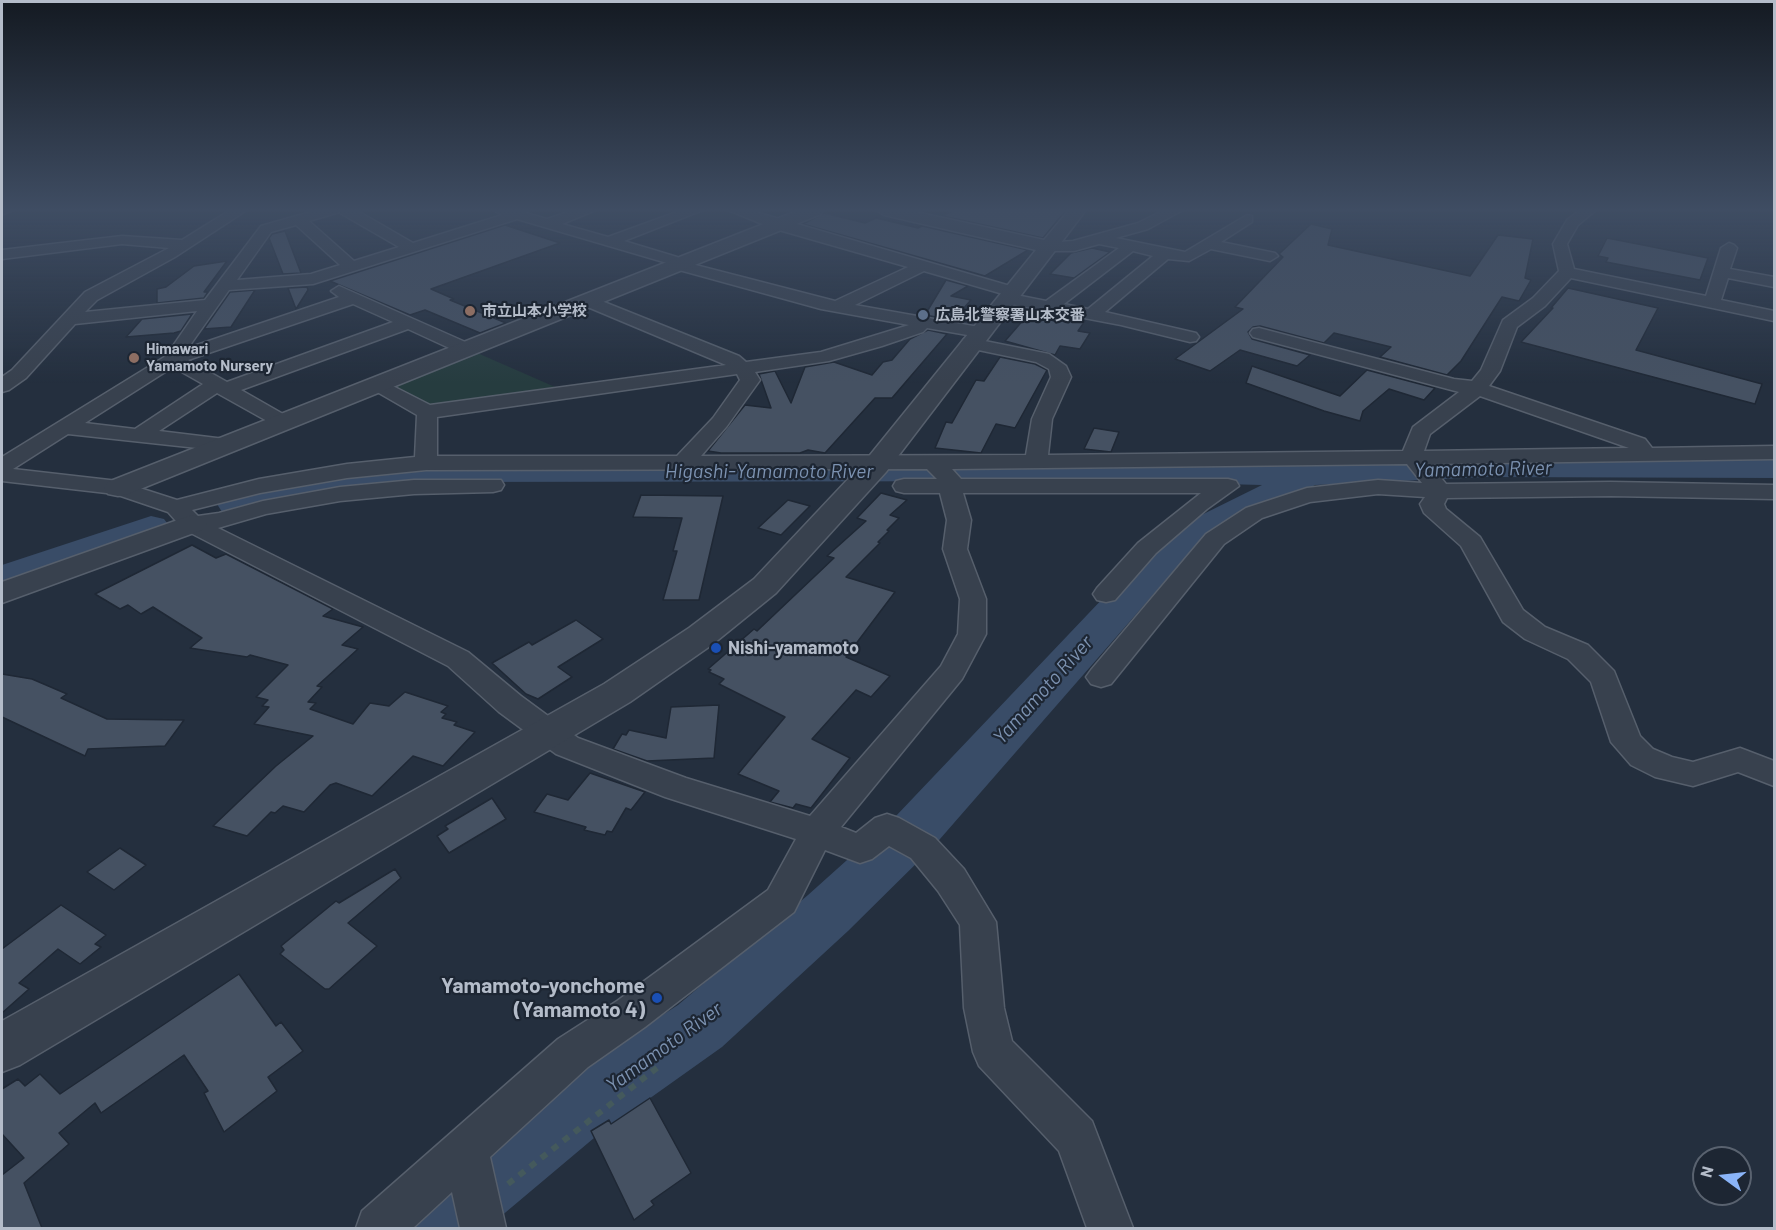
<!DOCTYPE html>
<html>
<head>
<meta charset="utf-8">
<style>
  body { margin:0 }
  #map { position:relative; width:1776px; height:1230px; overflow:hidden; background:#242f3e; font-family:Barlow,sans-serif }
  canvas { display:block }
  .frame { position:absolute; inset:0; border:3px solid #b4bcc9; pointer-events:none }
  .north { position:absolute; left:1692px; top:1146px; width:60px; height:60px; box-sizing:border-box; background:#1d2633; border:2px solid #59626f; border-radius:50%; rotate:285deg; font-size:16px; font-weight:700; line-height:24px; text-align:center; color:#b4bcc9 }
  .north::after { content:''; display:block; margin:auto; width:21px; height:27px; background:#8ab4f8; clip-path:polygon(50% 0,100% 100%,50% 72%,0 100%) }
</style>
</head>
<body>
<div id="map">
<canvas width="1776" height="1230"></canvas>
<div class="frame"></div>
<div class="north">N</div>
</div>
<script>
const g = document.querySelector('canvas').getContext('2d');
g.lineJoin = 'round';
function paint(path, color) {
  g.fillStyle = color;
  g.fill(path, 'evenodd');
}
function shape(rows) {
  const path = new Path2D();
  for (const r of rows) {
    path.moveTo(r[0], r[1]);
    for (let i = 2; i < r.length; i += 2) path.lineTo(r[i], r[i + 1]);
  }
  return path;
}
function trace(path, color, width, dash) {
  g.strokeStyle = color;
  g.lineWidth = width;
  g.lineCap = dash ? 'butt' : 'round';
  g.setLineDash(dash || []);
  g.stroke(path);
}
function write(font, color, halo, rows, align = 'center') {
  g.font = font + ' Barlow,"Noto Sans JP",sans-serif';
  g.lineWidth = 4.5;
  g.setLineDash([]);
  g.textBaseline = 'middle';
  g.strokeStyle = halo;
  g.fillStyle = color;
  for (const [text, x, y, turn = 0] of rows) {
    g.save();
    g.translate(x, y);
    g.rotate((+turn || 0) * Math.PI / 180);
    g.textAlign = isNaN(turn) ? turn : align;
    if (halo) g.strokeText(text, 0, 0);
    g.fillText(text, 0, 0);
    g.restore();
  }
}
paint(shape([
  [475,352,562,390,432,407,395,387,396,384]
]), '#263c3f');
paint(shape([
  [1487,457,1774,458,1774,478,1487,477,1315,485,1193,549,933,847,848,931,722,1047,594,1138,487,1228,401,1228,411,1202,437,1178,546,1090,678,1005,808,895,895,817,1165,533,1262,485,1104,481,440,482,314,498,235,515,222,512,217,504,222,496,314,476,440,462,1104,461,1306,465,1487,457],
  [151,516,164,519,170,527,164,535,2,590,2,565,151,516]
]), '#394c67');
const building = shape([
  [954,210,1066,210,1043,238,943,216,954,210],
  [824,213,865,223,876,218,918,228,922,226,1028,250,985,276,803,224,824,213],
  [1311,224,1332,229,1328,245,1470,276,1498,235,1533,239,1525,278,1531,280,1519,301,1502,297,1461,361,1447,375,1380,357,1391,347,1334,333,1324,343,1260,326,1253,327,1248,332,1252,339,1310,355,1297,366,1240,350,1210,371,1175,359,1243,309,1235,307,1283,257,1279,254,1311,224],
  [505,225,560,243,431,289,454,299,450,300,506,323,480,333,425,310,410,315,330,281,505,225],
  [285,231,301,273,283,274,269,238,272,234,285,231],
  [1607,238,1648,246,1708,258,1700,280,1606,262,1608,258,1598,256,1607,238],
  [1092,248,1110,252,1074,278,1050,274,1071,253,1092,248],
  [227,261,204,292,208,292,204,298,157,303,157,289,166,287,194,266,227,261],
  [946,280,968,286,951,296,971,300,962,310,967,311,958,321,925,315,946,280],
  [307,287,308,290,296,309,288,288,307,287],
  [1568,288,1658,308,1636,350,1762,384,1755,404,1521,342,1553,308,1551,308,1568,288],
  [255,290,231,327,204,329,230,292,255,290],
  [1032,310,1085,321,1078,331,1090,333,1080,349,1060,346,1055,355,1005,341,1032,310],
  [192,314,181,331,174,333,126,337,142,319,192,314],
  [928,330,947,334,892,398,875,398,825,453,808,450,800,453,721,453,708,451,745,405,771,408,759,374,775,371,791,403,805,367,834,362,872,375,883,362,892,360,910,339,928,330],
  [1000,357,1035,364,1047,370,1015,428,996,424,981,453,935,448,946,422,952,423,976,380,984,381,1000,357],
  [1252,366,1340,396,1367,370,1435,388,1424,400,1389,389,1363,411,1360,421,1324,411,1246,383,1252,366],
  [1094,428,1119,432,1111,452,1084,449,1094,428],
  [881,493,907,500,890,515,899,518,887,530,889,531,878,542,880,543,846,577,895,592,846,657,890,676,871,697,856,690,812,739,850,758,811,808,796,804,793,808,770,802,779,791,738,774,785,717,719,684,724,679,709,672,711,670,708,669,754,629,757,631,834,558,827,556,866,521,857,518,881,493],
  [641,495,723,496,699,600,663,600,677,551,673,551,682,518,633,517,641,495],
  [788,500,810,506,781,535,758,528,788,500],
  [192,545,216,558,226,554,333,609,323,616,363,627,342,645,358,649,317,686,322,687,308,702,316,703,310,709,353,724,370,703,389,706,405,692,448,706,441,712,446,714,442,718,457,722,454,725,475,732,443,766,413,756,372,796,336,783,330,785,304,812,283,806,275,813,271,812,247,836,213,826,276,766,313,736,254,724,269,707,262,706,268,700,256,697,288,665,250,655,247,657,190,648,202,638,153,607,141,614,128,605,120,609,95,594,192,545],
  [576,620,603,639,558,667,572,677,538,699,526,694,492,663,529,642,532,645,576,620],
  [2,674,32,679,67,694,61,698,107,719,184,720,165,746,88,749,85,756,2,717,2,674],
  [719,705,714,758,647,761,613,749,622,734,626,735,629,730,666,738,671,707,719,705],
  [590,773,645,792,631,810,626,808,612,832,607,831,605,835,584,830,586,827,534,812,547,794,568,800,590,773],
  [492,798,506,819,449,853,437,836,448,829,445,826,492,798],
  [120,848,146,865,114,890,87,872,120,848],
  [395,869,401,878,348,923,377,946,329,989,325,989,280,954,284,950,281,946,336,901,339,903,395,869],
  [61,905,106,935,95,944,101,947,80,964,58,949,19,983,29,989,2,1013,2,949,61,905],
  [239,974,276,1026,281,1022,303,1051,268,1077,277,1091,224,1132,204,1093,208,1091,184,1055,101,1113,95,1103,59,1133,69,1144,24,1183,42,1228,2,1228,2,1175,24,1158,2,1134,2,1089,18,1079,25,1086,40,1074,60,1094,239,974],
  [650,1098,691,1173,651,1201,654,1205,634,1220,591,1131,609,1120,611,1124,650,1098]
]);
paint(building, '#455162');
trace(building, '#1f2835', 1.5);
const minor = shape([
  [2,210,13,210,2,215,2,210],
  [230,210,247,210,175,257,97,300,85,312,205,300,261,226,317,210,356,210,413,243,502,215,493,210,516,210,547,219,574,210,596,210,562,224,608,237,682,210,703,210,624,241,677,257,684,262,835,301,908,267,772,228,728,210,749,210,1017,288,1019,291,1016,295,1046,301,1119,248,1099,244,1074,251,1049,251,1044,249,1041,246,1044,243,1073,241,1138,223,1164,210,1183,210,1148,229,1116,238,1185,252,1247,215,1252,216,1252,222,1221,242,1275,253,1278,256,1270,261,1211,249,1189,261,1168,259,1105,312,1196,333,1199,337,1196,341,1190,342,1121,325,1000,302,998,298,1003,294,924,271,855,305,979,327,988,332,985,336,979,337,927,328,923,332,882,346,829,361,755,372,760,380,727,426,701,456,1026,455,1032,419,1051,377,1049,369,1036,362,964,347,961,343,964,339,970,338,1049,354,1066,366,1071,377,1052,419,1048,455,1403,451,1413,427,1459,392,1253,337,1250,333,1253,329,1259,328,1454,379,1472,381,1481,370,1503,320,1533,298,1559,271,1553,244,1567,220,1580,210,1596,210,1578,225,1567,244,1574,269,1706,296,1721,248,1729,243,1734,245,1737,248,1730,269,1774,277,1774,287,1728,278,1721,300,1774,311,1774,321,1571,278,1545,306,1517,327,1500,371,1489,386,1645,439,1652,448,1774,446,1774,459,1430,464,1446,484,1611,482,1774,485,1774,499,1611,496,1447,498,1444,504,1446,509,1480,537,1523,610,1545,627,1588,645,1614,671,1640,736,1653,749,1672,757,1693,762,1740,748,1774,761,1774,786,1738,772,1693,786,1655,777,1631,765,1611,742,1591,682,1568,659,1525,639,1503,622,1461,546,1424,513,1420,504,1425,497,1378,494,1310,502,1262,518,1224,544,1111,684,1101,687,1091,684,1086,677,1091,670,1206,534,1246,508,1307,488,1378,480,1422,483,1407,464,952,469,961,479,1228,479,1236,481,1239,486,1207,509,1156,553,1115,600,1106,602,1097,600,1093,594,1097,588,1138,543,1201,493,963,493,971,520,967,549,986,599,986,634,962,679,841,827,856,833,875,818,887,814,899,818,935,838,964,869,996,922,1004,1008,1012,1041,1092,1121,1133,1228,1087,1228,1059,1151,979,1066,973,1052,964,1008,960,925,938,891,911,858,889,846,872,859,860,863,825,850,794,912,645,1027,588,1067,490,1157,506,1228,460,1228,452,1192,413,1228,356,1228,362,1211,558,1039,617,1001,768,890,796,839,665,797,556,754,499,712,448,666,183,529,168,512,115,494,2,481,2,457,166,356,197,311,75,324,26,378,9,390,2,392,2,377,12,370,85,292,169,248,122,244,2,259,2,250,122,236,182,240,230,210],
  [340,212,340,213,399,247,354,261,309,221,340,212],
  [517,219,667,263,672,268,821,309,909,325,821,352,746,362,739,356,589,296,583,297,581,301,583,305,726,365,430,405,379,379,369,385,372,389,417,415,415,457,347,464,259,479,177,500,118,481,13,469,68,434,225,451,233,450,236,445,233,440,159,431,217,393,276,426,290,426,293,422,290,418,241,390,408,329,460,353,472,353,475,349,472,345,339,286,331,291,339,297,188,348,229,290,313,284,517,219],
  [296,225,340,265,311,274,237,280,271,232,296,225],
  [1133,251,1153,256,1088,309,1064,304,1133,251],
  [353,304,393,322,227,382,188,360,353,304],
  [173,367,203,384,135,429,85,423,173,367],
  [737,374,740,380,713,418,677,456,437,456,437,417,737,374],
  [1480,396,1629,448,1424,451,1430,434,1480,396],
  [927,469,937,479,904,479,896,481,893,486,896,491,904,493,940,493,947,520,943,549,960,599,958,634,941,666,810,816,686,778,578,738,521,696,468,652,218,528,266,514,340,501,414,494,493,492,501,490,504,485,501,480,414,480,340,487,263,501,219,513,198,516,192,510,260,493,347,478,426,470,927,469]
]);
const tertiary = shape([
  [799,210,823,210,821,214,128,494,118,496,108,494,104,488,108,482,799,210],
  [876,210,907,210,1044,240,1069,210,1086,210,886,472,776,593,713,644,630,702,20,1065,2,1072,2,1021,604,684,689,628,754,579,866,460,1036,250,884,215,876,210],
  [192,515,202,518,207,524,202,530,2,603,2,582,192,515]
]);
trace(minor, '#565f6c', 3);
trace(tertiary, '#565f6c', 3);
trace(shape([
  [508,1184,662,1064]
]), '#44595c', 6, [7, 7]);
paint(minor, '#38414e');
paint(tertiary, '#38414e');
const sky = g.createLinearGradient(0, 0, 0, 383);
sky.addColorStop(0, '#141a22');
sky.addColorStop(0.55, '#3f4d63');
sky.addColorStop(1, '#3f4d6300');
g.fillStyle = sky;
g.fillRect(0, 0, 1776, 383);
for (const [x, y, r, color] of [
  [470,311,6,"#8d6e63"],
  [923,315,6,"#5c6f8a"],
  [134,358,6,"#8d6e63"],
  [716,648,6,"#1a4fb4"],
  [657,998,6,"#1a4fb4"]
]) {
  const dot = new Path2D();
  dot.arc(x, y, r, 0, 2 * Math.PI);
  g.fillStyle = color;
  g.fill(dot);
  trace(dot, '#1d2633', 2);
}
write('bold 15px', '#b4bcc9', '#1d2633', [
  ["市立山本小学校",482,311],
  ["広島北警察署山本交番",935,315],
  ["Himawari",146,349],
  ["Yamamoto Nursery",146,366]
], 'left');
write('bold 18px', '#b4bcc9', '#1d2633', [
  ["Nishi-yamamoto",728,648]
], 'left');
write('italic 20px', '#7c92b1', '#1d2633', [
  ["Yamamoto River",1483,469,-1],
  ["Higashi-Yamamoto River",769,471],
  ["Yamamoto River",1043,690,-48],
  ["Yamamoto River",664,1047,-36]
]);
write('bold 21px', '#b4bcc9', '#1d2633', [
  ["Yamamoto-yonchome",645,986],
  ["(Yamamoto 4)",645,1010]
], 'right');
</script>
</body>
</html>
